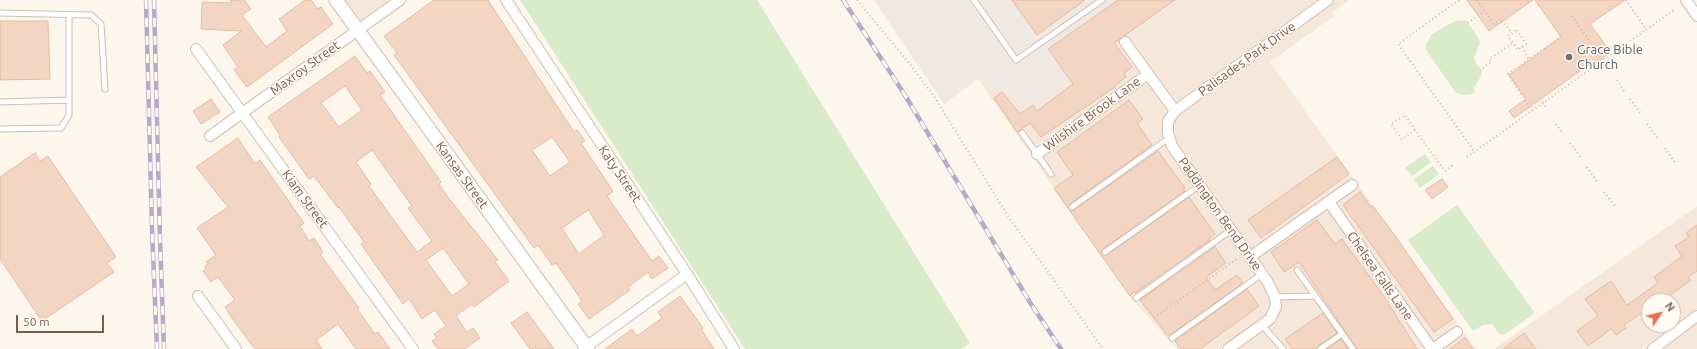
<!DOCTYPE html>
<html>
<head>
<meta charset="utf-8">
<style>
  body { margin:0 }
  #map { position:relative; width:1697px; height:349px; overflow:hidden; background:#fdf6ec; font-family:Ubuntu,sans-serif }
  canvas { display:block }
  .north { position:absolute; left:1641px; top:293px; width:40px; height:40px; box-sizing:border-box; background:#fffaf3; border:1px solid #cabbb1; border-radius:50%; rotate:55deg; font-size:11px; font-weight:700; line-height:16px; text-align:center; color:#7a5c4d }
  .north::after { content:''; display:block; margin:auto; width:14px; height:18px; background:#e76f51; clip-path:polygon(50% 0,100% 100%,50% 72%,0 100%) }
  .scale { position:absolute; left:16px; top:315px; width:88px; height:18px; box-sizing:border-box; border:2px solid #7a5c4d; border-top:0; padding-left:5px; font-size:12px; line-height:14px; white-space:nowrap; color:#7a5c4d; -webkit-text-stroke:3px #fffaf3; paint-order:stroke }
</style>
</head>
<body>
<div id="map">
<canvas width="1697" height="349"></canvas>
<div class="north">N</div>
<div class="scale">50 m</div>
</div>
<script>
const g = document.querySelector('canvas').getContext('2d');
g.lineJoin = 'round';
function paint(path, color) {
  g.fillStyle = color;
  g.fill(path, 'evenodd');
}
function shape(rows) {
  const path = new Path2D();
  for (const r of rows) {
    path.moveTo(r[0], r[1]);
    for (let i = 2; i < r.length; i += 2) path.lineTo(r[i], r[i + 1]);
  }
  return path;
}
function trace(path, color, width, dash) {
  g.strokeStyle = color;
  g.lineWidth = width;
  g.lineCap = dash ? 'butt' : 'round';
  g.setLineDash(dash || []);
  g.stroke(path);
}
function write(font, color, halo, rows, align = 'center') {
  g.font = font + ' Ubuntu,sans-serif';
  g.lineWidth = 3;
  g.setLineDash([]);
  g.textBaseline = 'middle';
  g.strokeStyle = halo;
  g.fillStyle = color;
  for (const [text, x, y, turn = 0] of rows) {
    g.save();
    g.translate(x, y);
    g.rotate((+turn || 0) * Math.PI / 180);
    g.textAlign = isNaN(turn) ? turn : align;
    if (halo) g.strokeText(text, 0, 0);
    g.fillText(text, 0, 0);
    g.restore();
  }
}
paint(shape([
  [343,0,392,0,360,23],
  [1177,0,1349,0,1332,13,1334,16,1270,62,1476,349,1177,349,1130,297,978,79,1031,105],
  [1697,206,1697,349,1494,349],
  [1649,301,1673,301,1673,325,1649,325]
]), '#f5e8da');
paint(shape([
  [874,0,1177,0,1031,105,978,79,944,104]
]), '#efe9e4');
paint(shape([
  [520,0,757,0,970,343,961,349,745,349],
  [1466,20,1479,39,1480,43,1474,58,1476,64,1482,69,1481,76,1474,88,1475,92,1472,94,1462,95,1456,93,1426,50,1426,44,1432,34,1455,21],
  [1425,154,1431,162,1412,176,1405,168],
  [1433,166,1439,174,1420,188,1414,179],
  [1457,205,1535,313,1504,335,1499,334,1492,324,1483,325,1473,331,1408,240]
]), '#d8ecc9');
const building = shape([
  [230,0,244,0,251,9,242,15,266,47,287,31,279,19,305,0,311,0,318,9,321,7,333,24,247,87,234,70,238,67,223,45,241,31,201,29,202,2,232,3,230,0],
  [434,0,488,0,574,132,577,130,585,141,581,143,613,191,607,196,652,261,659,256,668,268,652,279,648,272,628,287,630,290,589,319,578,304,582,301,556,263,552,265,538,245,534,248,394,55,397,53,384,36,434,0],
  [552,137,570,162,550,176,532,150,552,137],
  [588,210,604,235,579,254,562,228,588,210],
  [1012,0,1085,0,1037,35,1012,0],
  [1118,0,1175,0,1114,43,1132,67,1124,73,1126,77,1114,86,1115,87,1041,137,1030,123,1017,132,994,98,1002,92,1020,114,1033,105,1037,111,1073,84,1048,49,1118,0],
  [1467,0,1533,0,1489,31,1467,0],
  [1535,0,1625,0,1590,24,1609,50,1606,52,1608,54,1595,63,1594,61,1514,118,1509,111,1526,99,1509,75,1561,37,1535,0],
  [0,21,48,21,50,79,0,80,0,21],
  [355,56,367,73,370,71,385,92,380,95,441,182,439,184,447,196,498,260,495,262,509,281,474,307,472,304,456,316,467,332,473,328,480,338,464,349,438,349,432,341,437,338,434,334,446,326,435,310,422,319,409,299,403,304,361,244,364,242,339,207,338,208,314,176,309,179,279,137,280,135,268,117,355,56],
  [345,86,362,110,339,127,321,103,345,86],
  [372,150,412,206,408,208,432,241,417,252,369,186,371,184,356,162,372,150],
  [443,248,469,284,452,296,426,260,443,248],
  [211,99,220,112,201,124,193,111,211,99],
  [1129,100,1143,119,1137,123,1152,145,1070,204,1068,209,1054,188,1073,175,1057,152,1129,100],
  [238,138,255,164,260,160,304,223,300,226,309,241,314,238,323,252,320,254,359,308,358,310,375,334,378,332,390,349,356,349,338,324,316,340,322,349,255,349,234,321,225,307,235,300,218,277,211,282,203,271,206,269,205,266,208,264,206,262,216,255,197,228,228,207,196,167,238,138],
  [1158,151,1185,188,1183,189,1185,191,1103,249,1102,254,1107,255,1189,197,1215,234,1209,238,1210,240,1135,293,1134,292,1130,296,1069,210,1074,210,1158,151],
  [35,153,40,161,48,156,116,257,107,263,114,272,42,321,0,259,0,177,35,153],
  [1337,157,1349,174,1261,238,1248,220,1337,157],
  [1442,179,1448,187,1432,199,1425,190,1442,179],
  [1360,192,1370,206,1373,206,1396,237,1453,319,1434,332,1343,205,1360,192],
  [1317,220,1335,244,1342,239,1385,298,1417,349,1357,349,1299,262,1284,272,1271,252,1317,220],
  [1697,225,1697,271,1688,277,1691,280,1662,301,1649,301,1649,311,1642,316,1640,314,1624,325,1626,328,1616,335,1611,329,1588,346,1577,331,1598,316,1585,299,1611,281,1627,305,1658,283,1654,277,1682,256,1675,246,1689,237,1686,233,1697,225],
  [1215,247,1226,263,1206,277,1215,290,1237,275,1243,283,1170,335,1167,335,1140,300,1215,247],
  [1247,289,1259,306,1200,349,1181,349,1175,341,1247,289],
  [680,296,703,328,701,329,714,349,605,349,632,329,637,336,662,318,658,312,680,296],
  [527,312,546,338,554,349,530,349,511,323,527,312],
  [1323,313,1337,333,1318,346,1316,349,1292,349,1285,339,1323,313],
  [1524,333,1536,349,1503,349,1524,333],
  [1465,338,1473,349,1449,349,1465,338],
  [1341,339,1348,349,1327,349,1341,339]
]);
paint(building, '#f3d5c3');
trace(building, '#e6bba3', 1);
const service = shape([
  [974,0,1016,60,1102,0],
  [0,13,91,15,101,24,105,89],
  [0,102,69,100],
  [0,129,61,128,69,115,69,15],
  [1022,133,1051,174],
  [1072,207,1169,138],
  [1105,252,1200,185],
  [1297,270,1353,349],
  [1275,297,1315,296],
  [1136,298,1231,230],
  [1262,325,1283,349],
  [1172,338,1262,274],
  [1320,349,1342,334]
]);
const minor = shape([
  [506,0,687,274,734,349],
  [1686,0,1697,16],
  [1125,42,1175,111],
  [196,49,413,349],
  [210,136,400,0],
  [1037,154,1148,74],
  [1329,202,1432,349],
  [1250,257,1352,185],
  [198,296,236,349],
  [583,349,687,274],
  [1228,349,1270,319,1276,307,1275,297,1267,281,1172,146,1168,133,1168,121,1175,111,1328,0],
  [1433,349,1457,332],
  [1653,349,1697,316]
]);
const tertiary = shape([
  [336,0,588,349]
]);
trace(service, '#d1beb0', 7);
trace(minor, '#d1beb0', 12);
trace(tertiary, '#d1beb0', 15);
trace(shape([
  [857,0,913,68,935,98,1010,219,1103,349],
  [1459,0,1398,44,1474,151],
  [1477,0,1494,24,1501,19,1512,33],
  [1626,0,1646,29],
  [1572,16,1608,68],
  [1468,23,1484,11],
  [1517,30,1526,44,1518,50,1508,36,1517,30],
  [1522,47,1529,59],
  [1483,68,1491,62,1489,59,1513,43],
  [1617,80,1624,91],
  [1630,99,1642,115],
  [1543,102,1546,108],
  [1532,111,1508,74,1560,37],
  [1556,124,1563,134],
  [1647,124,1659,140],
  [1415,130,1402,139,1391,124,1405,115,1415,130,1445,171,1453,165],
  [1570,143,1581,158],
  [1665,148,1676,164],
  [1467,157,1675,9],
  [1587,167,1598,183],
  [1604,192,1616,207],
  [1154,318,1238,258]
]), '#d9b8a5', 2, [1, 3]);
trace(service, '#fff', 5);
trace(minor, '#fff', 10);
trace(tertiary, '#fff', 13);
const rail = shape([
  [146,0,152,229,157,349],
  [154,0,160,240,164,349],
  [843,0,903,92,1031,304,1061,349]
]);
trace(rail, '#b9a8c9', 4.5);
trace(rail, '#fffaf3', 3, [9]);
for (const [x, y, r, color] of [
  [1569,57,4,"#6b7280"]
]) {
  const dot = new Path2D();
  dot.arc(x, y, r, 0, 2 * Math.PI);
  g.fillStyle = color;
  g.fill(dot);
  trace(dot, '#fffaf3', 1.5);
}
write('13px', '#5b616d', '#fffaf3', [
  ["Grace Bible",1577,50],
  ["Church",1577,65]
], 'left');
write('13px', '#7a5c4d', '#fffaf3', [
  ["Palisades Park Drive",1247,59,-36],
  ["Maxroy Street",305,68,-36],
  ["Wilshire Brook Lane",1092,114,-36],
  ["Katy Street",620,174,56],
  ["Kansas Street",462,175,54],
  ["Kiam Street",305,199,54],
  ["Paddington Bend Drive",1220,214,55],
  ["Chelsea Falls Lane",1380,276,55]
]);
</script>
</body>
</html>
